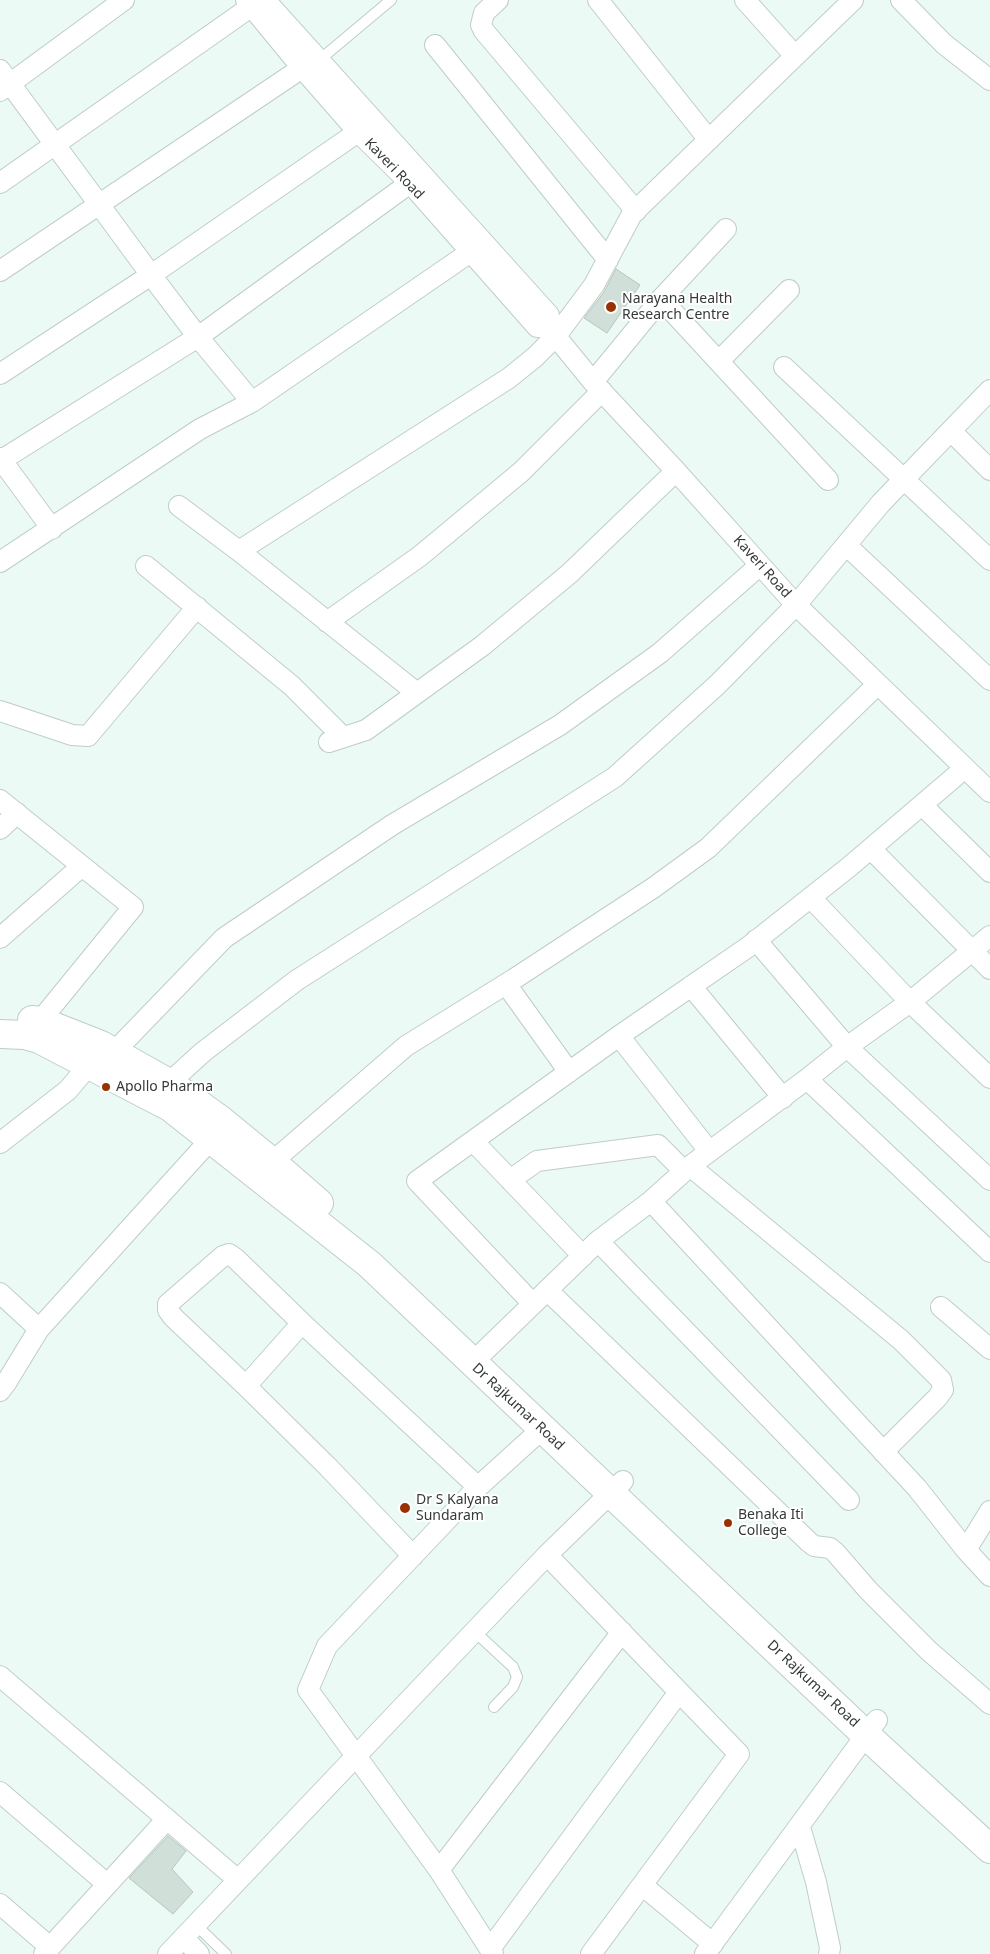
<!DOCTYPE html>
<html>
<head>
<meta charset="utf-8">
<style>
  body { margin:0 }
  canvas { display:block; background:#ebfaf4 }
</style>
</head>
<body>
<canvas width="990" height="1954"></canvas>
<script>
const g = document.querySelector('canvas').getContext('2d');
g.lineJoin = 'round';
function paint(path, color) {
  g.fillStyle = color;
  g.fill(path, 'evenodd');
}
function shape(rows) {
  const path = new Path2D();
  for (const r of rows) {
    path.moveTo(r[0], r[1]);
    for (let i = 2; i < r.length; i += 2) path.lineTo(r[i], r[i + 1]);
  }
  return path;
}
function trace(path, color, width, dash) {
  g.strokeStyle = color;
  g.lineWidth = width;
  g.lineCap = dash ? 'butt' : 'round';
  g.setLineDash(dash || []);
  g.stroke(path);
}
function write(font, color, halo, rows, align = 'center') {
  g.font = font + ' "Noto Sans",sans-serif';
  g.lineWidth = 4;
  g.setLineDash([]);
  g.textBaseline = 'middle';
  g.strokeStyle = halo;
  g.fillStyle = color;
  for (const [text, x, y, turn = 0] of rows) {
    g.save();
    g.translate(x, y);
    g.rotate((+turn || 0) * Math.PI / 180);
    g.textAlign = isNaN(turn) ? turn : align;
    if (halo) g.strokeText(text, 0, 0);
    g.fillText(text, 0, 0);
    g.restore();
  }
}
const building = shape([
  [616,269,640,285,607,333,584,318,604,292,616,269],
  [168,1836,186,1851,172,1869,193,1892,173,1914,129,1878,168,1836]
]);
paint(building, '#d1dfd9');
trace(building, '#b7c5bf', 1);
const lane = shape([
  [317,62,391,0],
  [474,1631,513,1667,517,1677,513,1687,494,1707],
  [196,1925,226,1954]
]);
const street = shape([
  [246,0,302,68,358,132,410,183,537,327,549,328],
  [265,0,549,315,549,328,593,382,676,471,796,605,990,792],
  [498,0,484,13,481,25,484,31,636,211],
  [598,0,709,140],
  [745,0,795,56],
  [901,0,944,44,990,80],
  [435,45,608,260],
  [0,70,151,275,198,337,252,402],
  [0,91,124,0],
  [0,183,252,6],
  [0,271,302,68],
  [661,299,726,229],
  [719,361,789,290],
  [784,367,990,560],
  [0,374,151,275,358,132,370,119],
  [593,382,661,299,828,480],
  [951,431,990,470],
  [0,458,52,529],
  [0,461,198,337,410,183],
  [179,506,239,551,417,693],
  [846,545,990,680],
  [239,551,509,378,535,357,556,336,594,285,632,214,853,0],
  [0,562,200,429,252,402,472,251],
  [146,566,292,686,343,737],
  [327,622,420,556,521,472,602,391],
  [0,711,72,735,88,736,197,607],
  [329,742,366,730,482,646,569,574,676,471],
  [0,800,133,907,40,1021],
  [922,805,990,872],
  [0,829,17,813],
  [871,849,990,969],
  [811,898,910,1002,990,1078],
  [0,938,82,866],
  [756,940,847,1047,990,1180],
  [506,984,569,1072],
  [691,986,783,1098],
  [619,1036,709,1151],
  [115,1051,224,938,392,825,560,725,660,653,759,566],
  [807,1079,990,1252],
  [169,1083,203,1052,297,980,615,777,717,685,796,605,881,503,990,390],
  [473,1141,583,1256],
  [0,1143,68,1090,89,1065],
  [272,1162,406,1046,514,979,653,888,708,848,878,684],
  [690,1166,901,1340,941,1380,943,1390,937,1398,883,1452],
  [510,1180,537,1161,658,1145,684,1171],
  [651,1201,917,1488,966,1550,990,1576],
  [598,1241,849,1500],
  [547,1290,809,1542,814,1546,830,1548,835,1552,868,1590,929,1651,990,1704],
  [0,1293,39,1329],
  [533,1304,417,1181,619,1036,748,947,849,867,965,768],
  [941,1307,990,1349],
  [472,1363,598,1241,651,1201,690,1166,807,1079,847,1047,910,1002,990,936],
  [246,1386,173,1317,168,1310,168,1304,223,1256,229,1254,236,1259,302,1323],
  [0,1391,6,1383,39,1329,211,1139],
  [966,1550,990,1511],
  [547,1555,739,1754,591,1954],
  [413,1556,328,1467,246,1386,302,1323,478,1487],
  [0,1676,238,1880],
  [0,1792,107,1884],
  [800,1827,816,1882,830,1948,829,1954],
  [439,1870,622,1632],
  [642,1885,713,1944],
  [0,1904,50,1947],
  [184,1938,199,1954],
  [490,1949,679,1692],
  [44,1954,167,1819],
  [168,1954,547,1555,623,1481],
  [493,1954,439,1870,308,1690,327,1646,478,1487,542,1429],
  [705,1954,877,1720]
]);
const secondary = shape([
  [32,1020,40,1021,101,1045,169,1083,222,1121,272,1162,319,1203],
  [0,1034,25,1035,39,1039,170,1107,369,1264,866,1735,990,1849]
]);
trace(lane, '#bfcdc7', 12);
trace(street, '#bfcdc7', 22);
trace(secondary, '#bfcdc7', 30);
trace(lane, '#fff', 10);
trace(street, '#fff', 20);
trace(secondary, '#fff', 28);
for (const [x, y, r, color] of [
  [611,307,6,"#983301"],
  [106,1087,5,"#983301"],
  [405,1508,6,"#983301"],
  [728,1523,5,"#983301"]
]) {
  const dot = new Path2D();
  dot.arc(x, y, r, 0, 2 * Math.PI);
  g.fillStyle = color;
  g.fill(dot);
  trace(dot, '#fff', 2);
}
write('14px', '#353a38', '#fff', [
  ["Kaveri Road",394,169,46],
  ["Kaveri Road",762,567,48],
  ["Dr Rajkumar Road",518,1407,43],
  ["Dr Rajkumar Road",813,1684,43]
]);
write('14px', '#353a38', '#fff', [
  ["Narayana Health",622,299],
  ["Research Centre",622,315],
  ["Apollo Pharma",116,1087],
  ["Dr S Kalyana",416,1500],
  ["Sundaram",416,1516],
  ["Benaka Iti",738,1515],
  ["College",738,1531]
], 'left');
</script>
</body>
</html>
